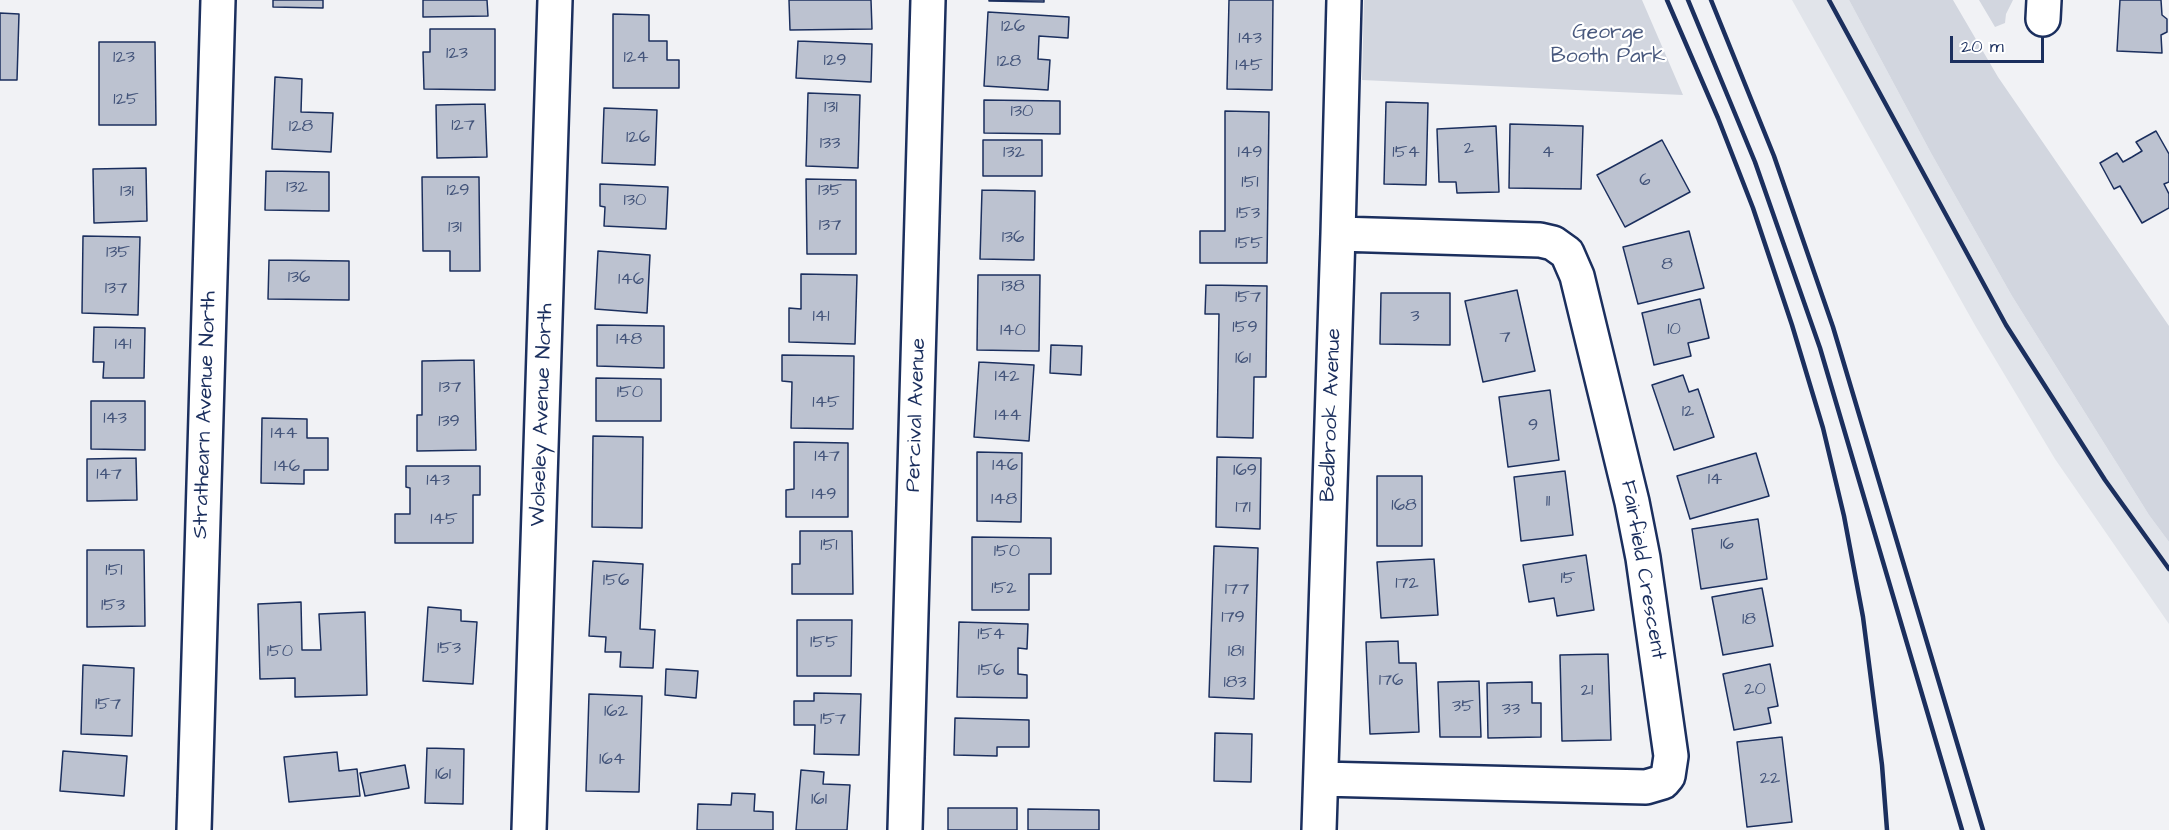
<!DOCTYPE html>
<html>
<head>
<meta charset="utf-8">
<style>
  body { margin:0 }
  #map { position:relative; width:2169px; height:830px; overflow:hidden; background:#f1f2f5; font-family:"Architects Daughter",sans-serif }
  canvas { display:block }
  .scale { position:absolute; left:1950px; top:36px; width:94px; height:27px; box-sizing:border-box; border:3px solid #1b2f5e; border-top:0; padding-left:8px; font-size:18px; line-height:21px; white-space:nowrap; color:#1b2f5e; -webkit-text-stroke:4px #fff; paint-order:stroke }
</style>
</head>
<body>
<div id="map">
<canvas width="2169" height="830"></canvas>
<div class="scale">20 m</div>
</div>
<script>
const g = document.querySelector('canvas').getContext('2d');
g.lineJoin = 'round';
function paint(path, color) {
  g.fillStyle = color;
  g.fill(path, 'evenodd');
}
function shape(rows) {
  const path = new Path2D();
  for (const r of rows) {
    path.moveTo(r[0], r[1]);
    for (let i = 2; i < r.length; i += 2) path.lineTo(r[i], r[i + 1]);
  }
  return path;
}
function trace(path, color, width, dash) {
  g.strokeStyle = color;
  g.lineWidth = width;
  g.lineCap = dash ? 'butt' : 'round';
  g.setLineDash(dash || []);
  g.stroke(path);
}
function write(font, color, halo, rows, align = 'center') {
  g.font = font + ' "Architects Daughter",sans-serif';
  g.lineWidth = 4.5;
  g.setLineDash([]);
  g.textBaseline = 'middle';
  g.strokeStyle = halo;
  g.fillStyle = color;
  for (const [text, x, y, turn = 0] of rows) {
    g.save();
    g.translate(x, y);
    g.rotate((+turn || 0) * Math.PI / 180);
    g.textAlign = isNaN(turn) ? turn : align;
    if (halo) g.strokeText(text, 0, 0);
    g.fillText(text, 0, 0);
    g.restore();
  }
}
paint(shape([
  [1792,0,1849,0,1931,153,2012,296,2149,515,2169,542,2169,624,2055,459,1976,327]
]), '#e1e4ea');
paint(shape([
  [1364,0,1642,0,1683,95,1362,80],
  [1849,0,1953,0,1998,77,2169,326,2169,542,2149,515,2012,296,1931,153],
  [1979,0,2013,0,2006,14,2005,23,1995,27]
]), '#d2d6df');
const building = shape([
  [273,0,323,0,323,8,273,7,273,0],
  [423,0,487,0,488,16,423,17,423,0],
  [789,0,871,0,872,29,790,30,789,0],
  [989,0,1044,0,1044,2,989,1,989,0],
  [1229,0,1273,0,1272,90,1227,89,1229,0],
  [2120,0,2161,0,2162,15,2167,19,2167,32,2161,35,2162,53,2117,51,2120,0],
  [988,12,1069,17,1068,38,1039,36,1038,59,1050,60,1048,90,984,86,988,12],
  [0,13,19,14,17,80,0,80,0,13],
  [613,14,649,15,649,41,667,41,667,60,679,60,679,88,613,88,613,14],
  [430,29,495,29,495,90,424,89,423,52,430,52,430,29],
  [798,41,872,44,871,82,796,78,798,41],
  [99,42,155,42,156,125,99,125,99,42],
  [275,77,302,79,301,112,333,113,331,152,272,149,275,77],
  [808,93,860,95,858,168,806,166,808,93],
  [984,100,1060,101,1060,134,984,133,984,100],
  [1386,102,1428,103,1426,185,1384,184,1386,102],
  [485,104,487,157,437,158,436,105,485,104],
  [604,108,657,110,655,165,602,163,604,108],
  [1225,111,1269,112,1267,263,1200,263,1200,231,1225,231,1225,111],
  [1510,124,1583,126,1581,189,1509,188,1510,124],
  [1496,126,1499,192,1457,193,1456,182,1439,182,1437,129,1496,126],
  [2156,131,2169,154,2169,182,2164,184,2169,194,2169,208,2142,223,2120,186,2114,189,2100,163,2117,153,2123,162,2132,157,2142,151,2136,142,2156,131],
  [983,140,1042,140,1042,176,983,176,983,140],
  [1662,140,1690,192,1625,227,1597,175,1662,140],
  [146,168,147,221,94,223,93,169,146,168],
  [266,171,329,172,329,211,265,210,266,171],
  [422,177,479,177,480,271,450,271,450,251,423,251,422,177],
  [806,179,856,180,856,254,807,254,806,179],
  [600,184,668,187,666,229,604,226,605,207,600,206,600,184],
  [982,190,1035,191,1034,260,980,259,982,190],
  [1689,231,1704,288,1638,304,1623,247,1689,231],
  [83,236,140,237,138,315,82,313,83,236],
  [598,251,650,255,647,313,595,309,598,251],
  [269,260,349,261,349,300,268,299,269,260],
  [801,274,857,275,855,344,789,342,789,308,801,309,801,274],
  [978,275,1040,275,1039,351,977,350,978,275],
  [1206,285,1267,286,1266,377,1254,377,1253,438,1217,437,1219,314,1205,314,1206,285],
  [1517,290,1535,371,1483,382,1465,301,1517,290],
  [1381,293,1450,293,1450,345,1380,344,1381,293],
  [1700,299,1709,338,1688,343,1691,356,1654,365,1642,313,1700,299],
  [597,325,664,326,664,368,597,366,597,325],
  [94,327,145,328,144,378,103,378,104,362,93,362,94,327],
  [1051,345,1082,346,1081,375,1050,373,1051,345],
  [782,355,854,356,853,429,791,428,792,382,782,381,782,355],
  [474,360,476,450,417,451,417,415,422,415,422,361,474,360],
  [979,362,1034,365,1029,441,974,437,979,362],
  [1683,375,1689,392,1698,389,1714,437,1674,450,1652,385,1683,375],
  [596,378,661,379,661,421,596,421,596,378],
  [1550,390,1559,460,1508,467,1499,397,1550,390],
  [91,401,145,401,145,450,91,449,91,401],
  [262,418,307,419,307,438,328,438,328,470,304,470,304,484,261,483,262,418],
  [593,436,643,437,642,528,592,527,593,436],
  [794,442,848,443,848,517,786,517,786,490,794,489,794,442],
  [977,452,1022,453,1021,522,977,521,977,452],
  [1756,453,1769,496,1690,519,1677,476,1756,453],
  [1217,457,1261,458,1260,529,1216,527,1217,457],
  [136,458,137,500,87,501,87,459,136,458],
  [406,466,480,466,480,495,473,495,473,543,395,543,395,514,410,514,410,488,406,487,406,466],
  [1565,471,1573,535,1521,541,1514,477,1565,471],
  [1377,476,1422,476,1422,546,1377,546,1377,476],
  [1758,519,1767,579,1701,589,1692,529,1758,519],
  [800,531,852,531,853,594,792,594,792,564,800,564,800,531],
  [972,537,1051,538,1051,574,1029,574,1029,610,972,610,972,537],
  [1214,546,1258,548,1254,699,1209,697,1214,546],
  [87,550,144,550,145,626,87,627,87,550],
  [1586,555,1594,610,1557,616,1554,598,1529,602,1523,565,1586,555],
  [1434,559,1438,615,1381,618,1377,562,1434,559],
  [593,561,643,564,640,629,655,630,653,668,620,667,621,652,605,652,606,637,589,636,593,561],
  [1762,588,1773,646,1723,655,1712,597,1762,588],
  [301,602,302,650,321,650,319,614,365,612,367,695,295,697,295,678,260,679,258,604,301,602],
  [428,607,461,610,461,621,477,622,473,684,423,681,428,607],
  [797,620,852,620,851,676,797,676,797,620],
  [959,622,1028,624,1027,649,1018,648,1018,674,1027,675,1027,698,957,697,959,622],
  [1398,641,1399,663,1416,663,1419,732,1370,734,1366,642,1398,641],
  [1608,654,1611,740,1562,741,1560,655,1608,654],
  [1770,664,1778,706,1768,708,1771,723,1734,730,1723,674,1770,664],
  [83,665,134,668,132,736,81,734,83,665],
  [666,669,698,671,696,698,665,695,666,669],
  [1479,681,1481,737,1440,737,1438,682,1479,681],
  [1532,682,1532,703,1541,703,1541,737,1488,738,1487,683,1532,682],
  [814,693,861,694,859,755,814,754,815,725,794,725,794,701,814,701,814,693],
  [589,694,642,696,639,792,586,791,589,694],
  [955,718,1029,720,1029,747,997,747,997,756,954,755,955,718],
  [1215,733,1252,734,1251,782,1214,781,1215,733],
  [1782,737,1792,822,1747,827,1737,742,1782,737],
  [427,748,464,749,463,804,425,803,427,748],
  [63,751,127,756,124,796,60,791,63,751],
  [337,752,339,771,357,769,360,796,289,802,284,757,337,752],
  [405,765,409,788,365,796,360,773,405,765],
  [801,770,824,772,823,784,850,785,847,830,796,830,801,770],
  [732,793,755,794,754,811,773,812,773,830,697,830,698,804,731,805,732,793],
  [948,808,1017,808,1017,830,948,830,948,808],
  [1028,809,1099,810,1099,830,1028,830,1028,809]
]);
paint(building, '#bcc2d0');
trace(building, '#1b2f5e', 1.5);
const minor = shape([
  [2043,19,2044,0],
  [1321,779,1646,787,1663,782,1668,776,1671,756,1643,558,1632,502,1577,276,1567,253,1553,243,1540,240,1338,234],
  [194,830,218,0],
  [529,830,555,0],
  [905,830,928,0],
  [1319,830,1338,234,1344,0]
]);
trace(minor, '#1b2f5e', 38);
trace(minor, '#fff', 33);
trace(shape([
  [1667,0,1718,118,1753,208,1792,325,1823,428,1844,516,1863,617,1882,765,1887,830],
  [1688,0,1755,162,1820,348,1962,830],
  [1711,0,1774,156,1833,327,1983,830],
  [1829,0,2006,325,2105,480,2169,569]
]), '#1b2f5e', 4.5);
write('18px', '#43547a', null, [
  ["126",1013,27],
  ["143",1250,39],
  ["123",457,54],
  ["123",124,58],
  ["124",636,58],
  ["129",835,61],
  ["128",1009,62],
  ["145",1249,66],
  ["125",126,100],
  ["131",831,108],
  ["130",1022,112],
  ["127",463,126],
  ["128",301,127],
  ["126",638,138],
  ["133",830,144],
  ["2",1469,149],
  ["132",1014,153],
  ["149",1250,153],
  ["154",1406,153],
  ["4",1548,153],
  ["6",1645,181],
  ["151",1250,183],
  ["132",297,188],
  ["129",458,191],
  ["135",830,191],
  ["131",127,192],
  ["130",635,201],
  ["153",1248,214],
  ["137",830,226],
  ["131",455,228],
  ["136",1013,238],
  ["155",1249,244],
  ["135",118,253],
  ["8",1667,265],
  ["136",299,278],
  ["146",631,280],
  ["138",1013,287],
  ["137",116,289],
  ["157",1248,298],
  ["141",821,317],
  ["3",1415,317],
  ["159",1245,328],
  ["10",1674,330],
  ["140",1013,331],
  ["7",1505,338],
  ["148",629,340],
  ["141",123,345],
  ["161",1243,359],
  ["142",1007,377],
  ["137",450,388],
  ["150",630,393],
  ["145",826,403],
  ["12",1688,412],
  ["144",1008,416],
  ["143",115,419],
  ["139",449,422],
  ["9",1533,426],
  ["144",284,434],
  ["147",827,457],
  ["146",1005,466],
  ["146",287,467],
  ["169",1245,471],
  ["147",109,475],
  ["14",1715,480],
  ["143",438,481],
  ["149",824,495],
  ["148",1004,500],
  ["11",1548,502],
  ["168",1404,506],
  ["171",1243,508],
  ["145",444,520],
  ["16",1727,545],
  ["151",829,546],
  ["150",1007,552],
  ["151",114,571],
  ["15",1568,579],
  ["156",616,581],
  ["172",1407,584],
  ["152",1004,589],
  ["177",1237,590],
  ["153",113,606],
  ["179",1233,618],
  ["18",1749,620],
  ["154",991,635],
  ["155",824,643],
  ["153",449,649],
  ["150",280,652],
  ["181",1236,652],
  ["156",991,671],
  ["176",1391,681],
  ["183",1235,683],
  ["20",1755,690],
  ["21",1587,691],
  ["157",108,705],
  ["35",1463,707],
  ["33",1511,710],
  ["162",616,712],
  ["157",833,720],
  ["164",612,760],
  ["161",443,775],
  ["22",1770,779],
  ["161",819,800]
]);
write('21px', '#49597e', '#fff', [
  ["George",1608,34],
  ["Booth Park",1608,58]
]);
write('21px', '#1b2f5e', '#fff', [
  ["Strathearn Avenue North",206,415,-88],
  ["Wolseley Avenue North",543,415,-88],
  ["Percival Avenue",917,415,-88],
  ["Bedbrook Avenue",1332,415,-88],
  ["Fairfield Crescent",1642,570,80]
]);
</script>
</body>
</html>
